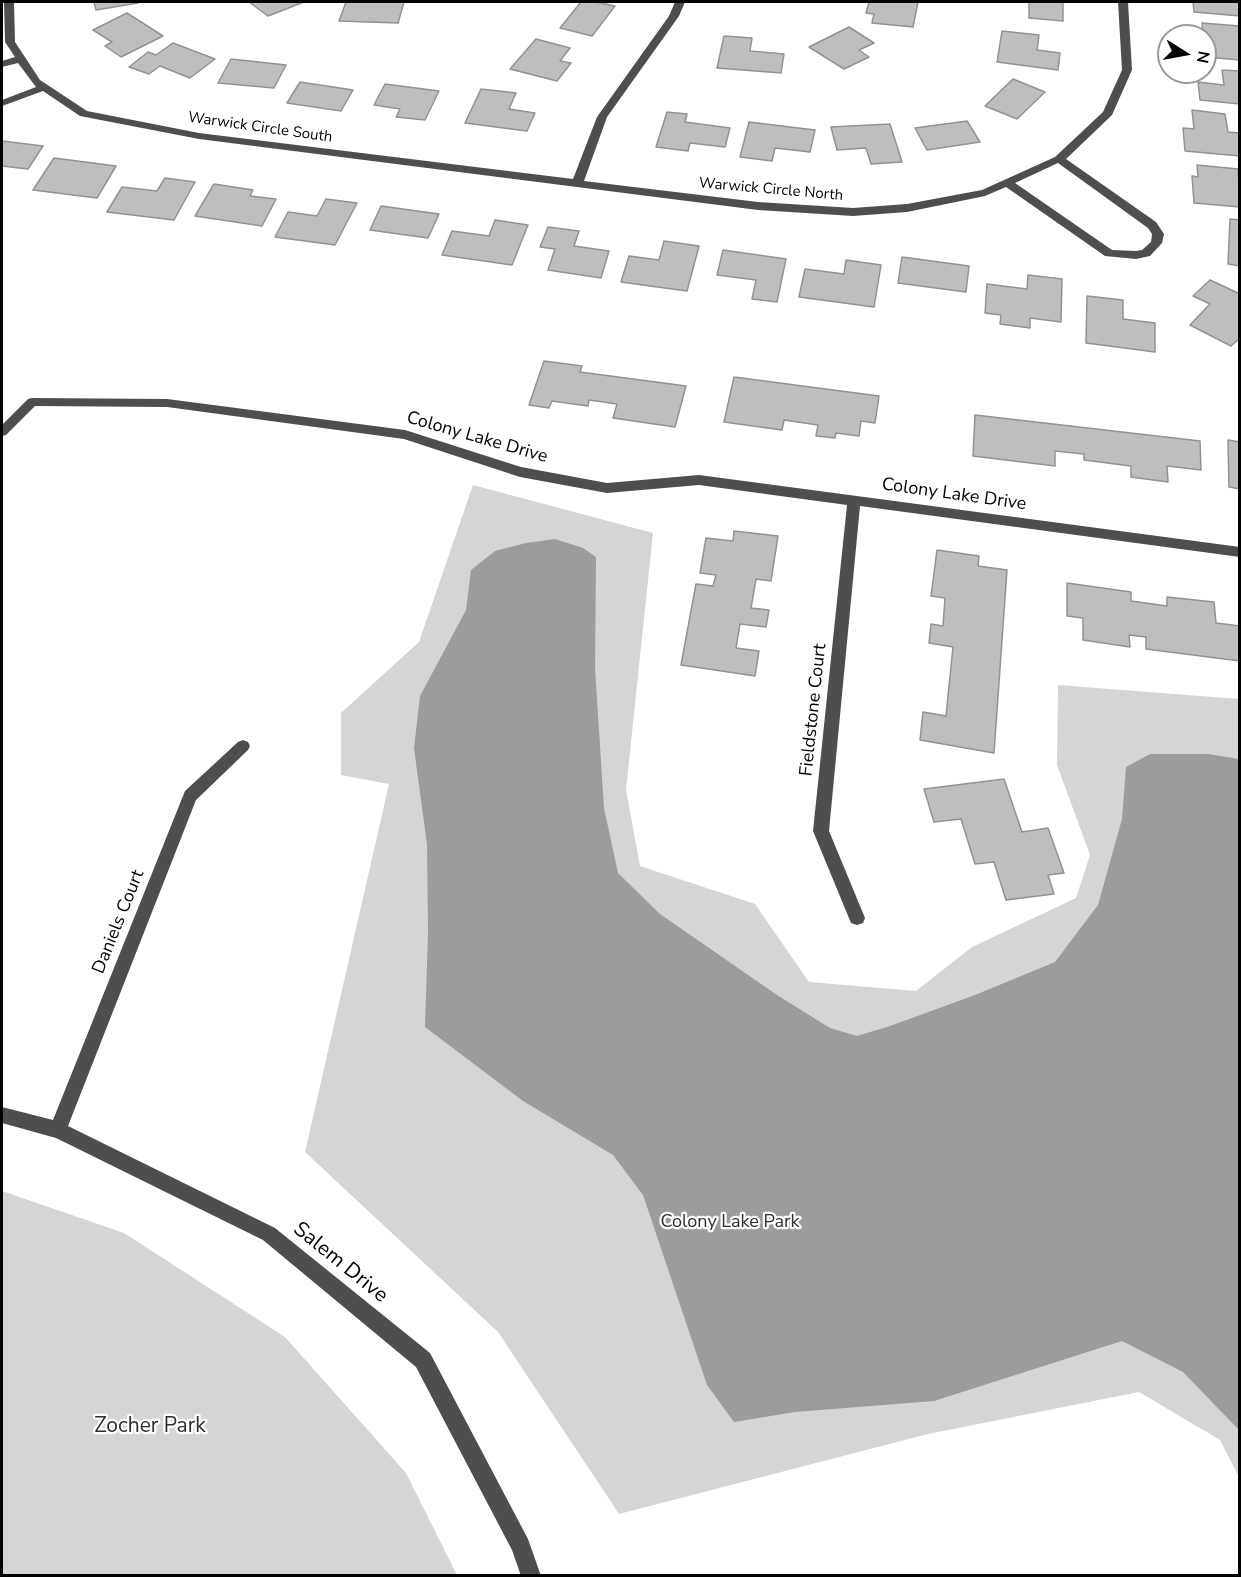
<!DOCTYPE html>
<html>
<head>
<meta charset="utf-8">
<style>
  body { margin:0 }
  #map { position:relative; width:1241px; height:1577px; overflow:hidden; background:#fff; font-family:"Nunito Sans",sans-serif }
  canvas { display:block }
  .frame { position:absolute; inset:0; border:3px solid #000; pointer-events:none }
  .north { position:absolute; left:1157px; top:24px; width:60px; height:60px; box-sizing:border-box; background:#fff; border:2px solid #999; border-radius:50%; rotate:101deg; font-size:16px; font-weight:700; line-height:24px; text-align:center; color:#000 }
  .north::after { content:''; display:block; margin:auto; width:21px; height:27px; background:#000; clip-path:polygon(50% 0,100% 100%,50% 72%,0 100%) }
</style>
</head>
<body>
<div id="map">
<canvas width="1241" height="1577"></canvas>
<div class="frame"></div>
<div class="north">N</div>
</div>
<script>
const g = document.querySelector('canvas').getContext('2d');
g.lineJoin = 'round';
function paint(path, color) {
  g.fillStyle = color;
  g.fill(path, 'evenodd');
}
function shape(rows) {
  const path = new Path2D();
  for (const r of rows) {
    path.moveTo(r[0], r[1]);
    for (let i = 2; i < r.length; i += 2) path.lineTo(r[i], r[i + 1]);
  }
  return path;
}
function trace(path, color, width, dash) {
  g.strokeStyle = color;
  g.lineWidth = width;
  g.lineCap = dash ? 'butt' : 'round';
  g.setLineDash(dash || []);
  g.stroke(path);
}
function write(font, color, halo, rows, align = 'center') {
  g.font = font + ' "Nunito Sans",sans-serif';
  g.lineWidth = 4.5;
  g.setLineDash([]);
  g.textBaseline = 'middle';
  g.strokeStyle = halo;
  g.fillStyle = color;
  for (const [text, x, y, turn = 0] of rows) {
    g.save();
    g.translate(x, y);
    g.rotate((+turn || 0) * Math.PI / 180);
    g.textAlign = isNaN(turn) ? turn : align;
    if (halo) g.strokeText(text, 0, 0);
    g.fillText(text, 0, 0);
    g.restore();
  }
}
paint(shape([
  [473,485,653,533,626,790,640,866,755,904,809,982,916,991,972,947,1076,898,1090,855,1057,765,1058,685,1239,699,1239,1477,1220,1440,1139,1392,928,1434,619,1514,498,1332,305,1152,389,784,341,775,341,713,419,642],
  [2,1191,124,1233,285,1337,406,1473,457,1575,2,1575]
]), '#d5d5d5');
paint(shape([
  [555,539,583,548,596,557,595,668,604,808,618,873,660,914,777,995,830,1028,857,1036,890,1026,975,995,1055,962,1098,905,1122,819,1126,767,1150,754,1208,754,1239,759,1239,1430,1183,1372,1122,1341,934,1401,795,1412,734,1422,707,1385,643,1195,613,1155,523,1101,425,1027,428,933,427,845,414,748,420,696,466,610,471,570,495,551,526,543]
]), '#9c9c9c');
const building = shape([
  [94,2,138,2,138,3,96,10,94,2],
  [249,2,304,2,268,16,249,2],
  [346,2,404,2,398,23,339,21,346,2],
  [581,2,596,2,615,6,592,36,560,28,581,2],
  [869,2,918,2,913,27,872,23,874,14,866,13,869,2],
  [1029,2,1063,2,1063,21,1029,18,1029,2],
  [1193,2,1240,2,1240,16,1194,12,1193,2],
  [127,13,163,36,121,57,105,46,112,42,93,30,127,13],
  [1202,23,1240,26,1240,60,1205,57,1205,36,1203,36,1202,23],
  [849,27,874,43,859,50,869,57,844,69,809,47,849,27],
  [1002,31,1039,35,1037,50,1060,53,1058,70,997,62,1002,31],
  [724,36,752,38,750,51,784,54,781,73,717,68,724,36],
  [536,39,570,48,560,61,571,63,557,81,510,69,536,39],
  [173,43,215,59,190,78,160,66,149,74,129,67,148,52,156,55,173,43],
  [231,59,286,65,274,88,218,83,231,59],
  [1222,70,1240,71,1240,104,1200,100,1198,82,1224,85,1222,70],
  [1013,79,1045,92,1017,119,985,106,1013,79],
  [300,82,353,90,341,111,287,103,300,82],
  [385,84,439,91,425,120,396,117,400,109,374,105,385,84],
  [481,89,516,93,509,109,535,113,527,131,465,123,481,89],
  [1192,110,1225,114,1228,132,1240,133,1240,156,1185,151,1183,128,1194,129,1192,110],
  [667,112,687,114,685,122,730,128,725,147,690,143,688,151,656,147,667,112],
  [967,121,980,142,927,150,915,128,967,121],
  [749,122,815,130,810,152,775,148,772,161,740,157,749,122],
  [890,124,902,162,871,164,866,148,837,150,831,127,890,124],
  [2,141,43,146,28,169,2,166,2,141],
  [54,158,116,166,97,198,33,190,54,158],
  [1197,165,1238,169,1240,207,1194,203,1192,176,1198,177,1197,165],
  [165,178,195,182,174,220,107,212,122,187,157,191,165,178],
  [214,184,253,190,250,196,276,199,262,226,195,216,214,184],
  [326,199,357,203,335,245,275,237,288,212,317,216,326,199],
  [381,206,439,214,428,238,370,230,381,206],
  [1230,219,1240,220,1240,266,1228,264,1230,219],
  [495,220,528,225,512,265,442,255,452,231,489,236,495,220],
  [548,227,579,231,574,246,609,251,601,278,548,270,555,249,540,247,548,227],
  [664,241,699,246,687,291,621,282,629,256,659,260,664,241],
  [723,250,786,259,777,302,752,299,756,280,717,275,723,250],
  [902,257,969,266,966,292,898,283,902,257],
  [846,260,881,265,874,307,799,297,805,269,844,274,846,260],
  [1028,275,1062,279,1061,322,1030,318,1030,328,1000,324,1001,315,985,313,987,284,1027,289,1028,275],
  [1210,280,1240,294,1240,338,1231,346,1190,325,1210,304,1193,296,1210,280],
  [1087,296,1123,300,1123,319,1155,323,1155,352,1086,343,1087,296],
  [544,361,582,366,580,372,686,386,675,427,613,418,617,404,589,400,588,406,552,401,549,408,529,405,544,361],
  [734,377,879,396,875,423,861,421,859,436,836,433,835,438,816,436,818,425,784,420,782,430,724,422,734,377],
  [975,415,1200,441,1201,470,1167,466,1168,482,1131,477,1131,466,1084,460,1084,454,1055,451,1055,466,973,456,975,415],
  [1228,440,1240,442,1240,489,1229,487,1228,440],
  [734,531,778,536,771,581,756,579,751,608,769,610,766,627,740,624,736,648,759,651,755,676,681,665,696,584,713,586,716,575,700,573,706,538,733,541,734,531],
  [937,550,979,556,978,566,1007,570,994,753,920,740,923,712,946,716,953,647,929,643,931,624,943,626,945,598,931,596,937,550],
  [1067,583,1131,592,1131,601,1167,606,1167,597,1214,602,1216,623,1240,626,1240,661,1146,649,1146,637,1129,635,1130,647,1083,640,1083,618,1067,616,1067,583],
  [1004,779,1022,832,1048,828,1064,873,1048,875,1054,894,1006,900,994,862,975,864,961,819,934,822,924,789,1004,779]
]);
paint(building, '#bebebe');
trace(building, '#929292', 1.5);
paint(shape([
  [4,2,14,2,15,42,40,80,87,111,199,133,573,179,597,117,669,16,675,2,685,2,679,16,607,117,584,181,758,202,853,208,907,204,982,190,1055,157,1103,112,1122,70,1118,2,1128,2,1132,70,1112,115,1066,159,1156,222,1164,234,1162,243,1150,256,1136,259,1105,256,1006,187,985,196,907,212,853,216,758,210,199,139,80,116,43,91,2,106,2,100,36,87,18,63,2,67,2,61,15,57,5,42,4,2],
  [1058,163,1148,228,1152,234,1151,242,1142,250,1136,251,1112,250,1015,183,1058,163],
  [32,398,167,399,405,430,521,467,607,483,699,475,1240,547,1240,557,860,506,829,831,865,918,863,923,857,925,851,923,813,831,847,505,699,485,607,493,520,477,404,439,167,407,35,406,6,435,2,436,2,425,28,399,32,398],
  [243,740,248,742,250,746,248,750,196,800,68,1126,275,1228,430,1353,528,1539,541,1576,521,1576,512,1550,416,1367,263,1240,56,1138,2,1123,2,1107,53,1120,185,791,238,742,243,740]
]), '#4e4e4e');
write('15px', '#000', '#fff', [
  ["Warwick Circle South",260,128,8],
  ["Warwick Circle North",771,190,5]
]);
write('18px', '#000', '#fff', [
  ["Colony Lake Drive",477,438,16],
  ["Colony Lake Drive",954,495,8],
  ["Fieldstone Court",814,710,-84],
  ["Daniels Court",119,922,-68]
]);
write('18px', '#2c2c2c', '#fff', [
  ["Colony Lake Park",730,1223]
]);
write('21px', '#000', '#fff', [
  ["Salem Drive",340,1263,39]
]);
write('21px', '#2c2c2c', '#fff', [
  ["Zocher Park",150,1427]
]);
</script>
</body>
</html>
